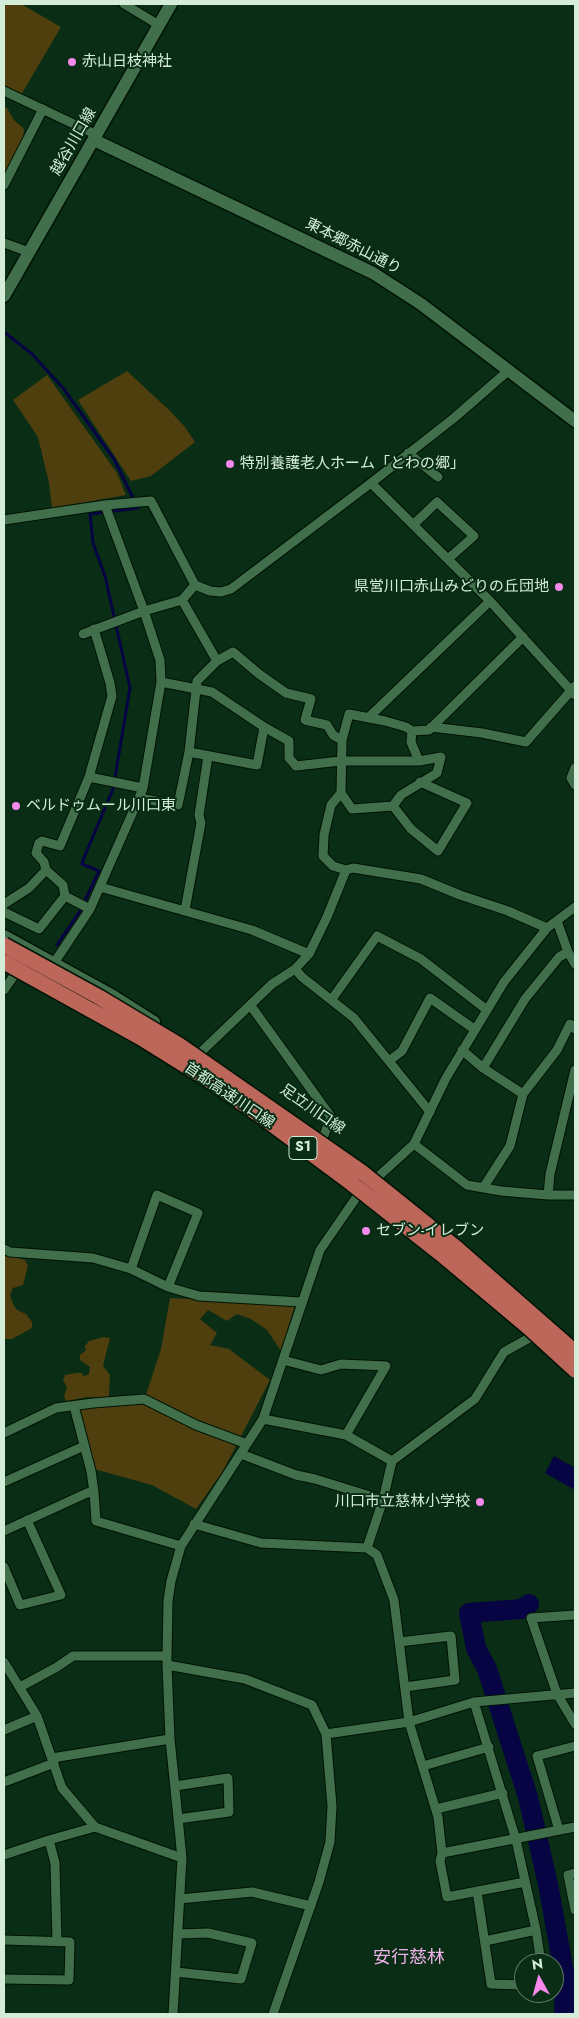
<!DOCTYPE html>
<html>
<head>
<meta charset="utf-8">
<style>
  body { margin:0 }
  #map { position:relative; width:579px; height:2018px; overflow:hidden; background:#092d15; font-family:Jost,sans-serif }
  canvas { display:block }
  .frame { position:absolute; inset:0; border:5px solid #d4edd8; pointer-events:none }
  .north { position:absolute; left:514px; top:1953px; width:50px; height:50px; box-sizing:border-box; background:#092d15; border:1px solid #5a7a63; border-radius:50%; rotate:353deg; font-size:14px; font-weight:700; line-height:20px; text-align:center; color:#d4edd8 }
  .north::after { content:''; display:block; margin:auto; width:18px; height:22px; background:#f788ec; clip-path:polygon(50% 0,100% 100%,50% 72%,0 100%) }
</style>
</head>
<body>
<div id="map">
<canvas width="579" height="2018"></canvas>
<div class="frame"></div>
<div class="north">N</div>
</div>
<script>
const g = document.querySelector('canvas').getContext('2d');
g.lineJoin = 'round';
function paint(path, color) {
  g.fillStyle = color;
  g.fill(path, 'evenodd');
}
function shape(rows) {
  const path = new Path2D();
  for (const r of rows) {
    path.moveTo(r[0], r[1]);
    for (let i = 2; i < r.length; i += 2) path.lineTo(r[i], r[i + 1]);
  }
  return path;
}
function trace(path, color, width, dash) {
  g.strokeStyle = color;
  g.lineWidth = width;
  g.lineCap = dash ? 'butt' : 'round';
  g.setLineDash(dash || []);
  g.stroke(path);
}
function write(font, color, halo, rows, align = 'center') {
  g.font = font + ' Jost,"Noto Sans JP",sans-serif';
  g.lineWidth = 4;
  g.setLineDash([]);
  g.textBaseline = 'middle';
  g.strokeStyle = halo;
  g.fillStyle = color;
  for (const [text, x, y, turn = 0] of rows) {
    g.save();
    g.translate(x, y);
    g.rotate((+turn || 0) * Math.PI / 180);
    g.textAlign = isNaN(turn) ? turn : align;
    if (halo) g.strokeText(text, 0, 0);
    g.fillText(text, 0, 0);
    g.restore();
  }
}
paint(shape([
  [6,4,21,4,61,27,21,95,4,87,4,9],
  [4,106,7,108,14,120,24,129,22,144,4,183],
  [127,371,169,410,185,427,195,442,151,476,131,481,78,400],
  [47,375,117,473,126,495,52,508,49,483,38,437,13,400],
  [7,1255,25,1260,28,1266,23,1285,13,1288,10,1295,13,1304,17,1310,26,1314,32,1322,32,1328,12,1339,4,1339,4,1257],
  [170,1298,295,1305,281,1351,267,1330,251,1319,237,1314,227,1321,208,1310,200,1319,217,1333,210,1345,229,1349,270,1380,223,1471,196,1509,152,1485,94,1469,79,1409,143,1404,161,1349],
  [104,1337,110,1338,103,1366,110,1375,109,1395,106,1398,88,1397,66,1401,64,1397,67,1387,63,1380,65,1375,76,1373,81,1373,84,1376,89,1374,90,1367,80,1360,80,1355,86,1350,85,1346,89,1341]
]), '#4f3f0e');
paint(shape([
  [554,1456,575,1468,575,1490,545,1473]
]), '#070444');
trace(shape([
  [4,332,32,354,63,388,114,459,138,508,90,514,93,543,105,576,130,688,113,789,83,860,82,864,99,871,80,911,57,945]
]), '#070444', 3);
trace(shape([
  [529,1604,522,1609,469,1613,476,1648,487,1669,528,1797,548,1884,565,1978,564,2014]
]), '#070444', 20);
const street = shape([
  [124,4,159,25],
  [4,91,97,135],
  [4,185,43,109],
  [4,243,29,252],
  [408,453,438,477],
  [371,483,490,601],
  [4,520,105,505,151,501,195,585,210,591,221,592,231,589,371,483,454,418,509,370],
  [413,525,437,502,474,536,448,559],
  [182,600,217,661,233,652,259,674,286,693,311,699,305,720,327,725,333,735,342,740,349,714,385,721,406,727,412,731,429,730,523,637],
  [83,634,144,611,182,600,195,585],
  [161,682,212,692,264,727,289,741,289,758,296,766,340,761,419,761],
  [368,718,490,601,575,695],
  [431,727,482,733,526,742,575,686],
  [342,740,341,793,331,805,324,835,323,856,333,866,346,870],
  [189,752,257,765,264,727],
  [575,768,571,778,575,785],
  [89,777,143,788],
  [341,793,352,809,393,806,401,795,437,773,441,757,419,761,411,742,412,731],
  [139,798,178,805,189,752,197,681,217,661],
  [393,806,411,829,438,851,467,803,420,782],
  [46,870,44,862,36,853,39,843,42,841,60,846,89,777,112,696,110,683,94,629],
  [100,887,252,930,309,954],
  [4,904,29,888,46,870,63,885,65,896,90,909],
  [185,910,201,823,199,815,208,756],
  [4,912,39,929,65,896],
  [557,921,568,952,575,964],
  [54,963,90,909,139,798,143,788,161,682,160,660,144,611,105,505],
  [4,990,15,974],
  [332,999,377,936,421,959,487,1010],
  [251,1006,331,1117,323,1138],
  [462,1050,483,1068,523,1094],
  [201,1052,272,984,295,969],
  [389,1061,402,1051,430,998,474,1029],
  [483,1068,525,999,559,957,568,952],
  [430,1112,354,1018,302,977,295,969,309,954,327,917,346,870,353,868,421,879,460,895,508,911,547,928],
  [414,1144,467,1185,501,1191,548,1195,575,1195],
  [483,1188,510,1146,523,1094,557,1050,570,1024,575,1029],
  [548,1195,550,1174,575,1070],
  [4,1249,10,1252,93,1258,131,1269,168,1287,198,1213,157,1195,131,1269],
  [168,1287,199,1296,301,1302],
  [283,1360,321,1370,341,1364,386,1366,346,1435],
  [74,1406,91,1471,94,1492,96,1521,181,1546],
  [263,1419,346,1435,392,1461],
  [4,1433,56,1408,93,1403,144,1399,196,1425,247,1444],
  [241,1454,296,1475,315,1479,383,1500],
  [4,1482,84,1446],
  [194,1524,261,1543,367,1548,377,1555,394,1600,409,1722,438,1817,442,1853,440,1861,447,1897,525,1882],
  [4,1531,87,1493,94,1492],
  [367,1548,383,1500,392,1461,475,1399,504,1352,531,1337],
  [4,1567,20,1605,61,1595,27,1520],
  [575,1615,531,1618,557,1694,575,1724],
  [399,1642,451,1636,455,1680,405,1687],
  [167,1656,168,1601,171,1581,181,1546,263,1419,320,1250,358,1195,414,1144,446,1078,504,982,547,928,575,907],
  [4,1662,37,1716,62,1788,95,1827,182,1858],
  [167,1665,170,1739,182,1858,173,2014],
  [20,1687,57,1667,73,1656,167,1656,167,1665,245,1679,312,1705,326,1734,409,1722,474,1702,575,1693],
  [474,1702,516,1840,536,1930,541,1963],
  [4,1730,37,1716],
  [52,1758,170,1739],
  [423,1766,489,1747],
  [4,1782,54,1763],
  [175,1786,228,1778,229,1812,178,1819],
  [436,1809,503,1793],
  [559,1830,537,1756,575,1746],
  [49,1840,55,1863,57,1942],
  [442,1853,575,1827],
  [4,1855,49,1840,95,1827],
  [575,1873,568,1875,575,1910],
  [477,1891,491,1984,524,1985],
  [180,1899,252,1892,311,1906],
  [4,1940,70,1942,69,1980,4,1979],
  [485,1941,536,1930],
  [176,1972,241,1979,252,1943,208,1933,178,1934],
  [273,2014,319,1882,330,1842,332,1806,326,1734]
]);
const secondary = shape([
  [94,140,373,273,421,304,575,421],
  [4,296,171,4],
  [4,936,113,996,154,1022]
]);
trace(street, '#001304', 11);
trace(secondary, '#001304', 15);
trace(street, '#416f4c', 9);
trace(secondary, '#416f4c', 12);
const highwayBridge = shape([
  [4,945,99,997,179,1045,363,1173,454,1246,575,1352],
  [4,962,141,1038,210,1081,258,1114,351,1183,441,1254,528,1327,575,1370]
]);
trace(highwayBridge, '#001304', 18, []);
trace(highwayBridge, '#bc6759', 15);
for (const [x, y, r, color] of [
  [72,62,5,"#f788ec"],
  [230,464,5,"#f788ec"],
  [559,587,5,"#f788ec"],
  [16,806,5,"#f788ec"],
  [366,1231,5,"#f788ec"],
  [480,1502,5,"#f788ec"]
]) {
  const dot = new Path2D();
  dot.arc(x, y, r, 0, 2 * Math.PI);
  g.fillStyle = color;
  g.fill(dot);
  trace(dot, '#092d15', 2);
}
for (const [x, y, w] of [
  [303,1148,28]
]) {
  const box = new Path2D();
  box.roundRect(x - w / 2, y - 11.5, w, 23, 4);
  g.fillStyle = '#092d15';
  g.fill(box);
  trace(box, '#d4edd8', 1);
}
write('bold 14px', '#d4edd8', null, [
  ["S1",303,1148]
]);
write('15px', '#d4edd8', '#092d15', [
  ["赤山日枝神社",82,62],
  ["特別養護老人ホーム「とわの郷」",240,464],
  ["県営川口赤山みどりの丘団地",549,587,"right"],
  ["ベルドゥムール川口東",26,806],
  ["セブン-イレブン",376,1231],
  ["川口市立慈林小学校",470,1502,"right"]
], 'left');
write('15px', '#d4edd8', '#092d15', [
  ["越谷川口線",74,142,-60],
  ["東本郷赤山通り",353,247,27],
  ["首都高速川口線",229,1096,34],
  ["足立川口線",312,1110,35]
]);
write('18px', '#eeb1e7', '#092d15', [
  ["安行慈林",409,1959]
]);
</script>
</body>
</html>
